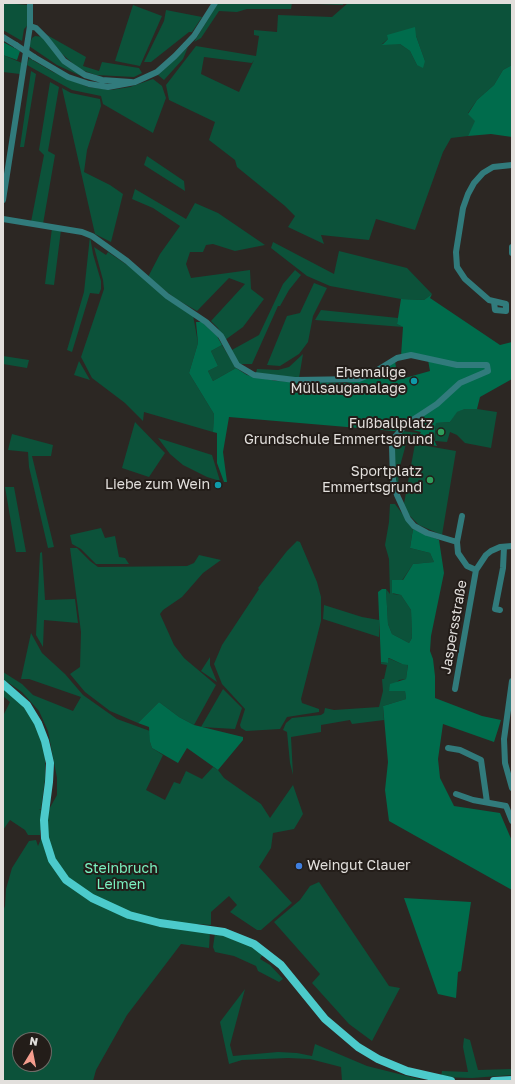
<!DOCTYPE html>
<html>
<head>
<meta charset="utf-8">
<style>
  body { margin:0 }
  #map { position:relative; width:515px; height:1084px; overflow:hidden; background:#2c2723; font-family:"Golos Text",sans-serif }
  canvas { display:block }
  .frame { position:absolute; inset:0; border:4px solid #e2dfdc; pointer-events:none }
  .north { position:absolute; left:12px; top:1032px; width:40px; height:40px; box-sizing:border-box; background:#231d19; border:1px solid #6f6b67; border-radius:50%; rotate:10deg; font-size:11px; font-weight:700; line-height:16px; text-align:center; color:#e2dfdc }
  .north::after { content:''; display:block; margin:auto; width:14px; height:18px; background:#f59d8e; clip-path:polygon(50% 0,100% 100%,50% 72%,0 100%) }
</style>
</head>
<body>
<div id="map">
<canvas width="515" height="1084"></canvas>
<div class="frame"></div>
<div class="north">N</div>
</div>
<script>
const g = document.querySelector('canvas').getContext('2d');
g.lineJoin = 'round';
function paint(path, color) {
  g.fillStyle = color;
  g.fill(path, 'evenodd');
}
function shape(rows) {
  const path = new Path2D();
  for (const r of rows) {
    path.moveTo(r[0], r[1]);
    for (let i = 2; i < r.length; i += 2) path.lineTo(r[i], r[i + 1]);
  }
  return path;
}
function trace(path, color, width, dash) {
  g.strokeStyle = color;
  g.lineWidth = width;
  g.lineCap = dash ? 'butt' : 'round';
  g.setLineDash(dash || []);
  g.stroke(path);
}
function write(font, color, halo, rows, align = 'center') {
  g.font = font + ' "Golos Text",sans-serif';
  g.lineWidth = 4;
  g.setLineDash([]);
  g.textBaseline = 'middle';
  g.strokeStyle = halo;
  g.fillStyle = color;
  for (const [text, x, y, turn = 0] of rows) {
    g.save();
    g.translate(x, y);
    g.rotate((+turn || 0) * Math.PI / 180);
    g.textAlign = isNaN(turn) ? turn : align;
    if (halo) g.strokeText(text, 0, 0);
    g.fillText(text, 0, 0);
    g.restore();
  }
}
paint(shape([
  [3,3,28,5,27,26,24,29,22,41,3,30],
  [218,3,343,3,343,5,292,3,291,9,247,9,237,12,219,11,201,38,194,42],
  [348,3,512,3,512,65,503,70,494,85,477,100,468,113,476,121,468,136,451,138,443,152,415,230,376,219,369,240,321,235,324,244,288,227,295,216,285,206,237,167,235,160,209,140,215,122,169,100,166,85,196,46,256,56,259,36,254,35,254,30,277,32,278,15,332,17],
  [416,36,425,61,417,65,410,51,400,44,382,44,388,39],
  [204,57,252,63,254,60,239,92,201,74],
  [133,5,162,16,140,66,115,61],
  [166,10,202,17,192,32,189,32,151,62,144,62,164,21],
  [47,35,86,57,83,66,99,71,102,62,139,68,142,73,134,77,96,75,79,69,60,52],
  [35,36,44,37,64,62,83,77,57,65,29,46,32,38],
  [188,47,183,59,164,80,158,75],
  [3,55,22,63,20,74,3,72],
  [29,58,53,72,88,87,111,90,130,87,153,79,162,86,166,98,153,133,103,104,101,96,72,90,27,65],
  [31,71,36,74,24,147,20,147],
  [50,82,59,87,48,151,55,155,43,224,31,222,44,155,39,150],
  [62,88,71,93,100,99,101,106,87,150,84,172,110,185,123,194,111,242,95,234],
  [147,156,184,181,185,191,144,165],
  [135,189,186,219,195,203,218,213,265,245,235,251,213,244,206,245,203,252,190,252,186,264,191,278,250,270,251,289,264,299,243,327,225,340,218,328,211,321,245,284,229,278,197,311,176,299,148,277,160,254,180,226,153,208,132,199],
  [52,228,61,230,54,285,45,284],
  [90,236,93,254,101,281,101,289,99,294,90,293,72,352,67,350,84,292],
  [273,242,334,274,339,251,407,268,432,294,424,300,401,299,330,286,307,276,271,248],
  [94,247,106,255,108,252,133,269,193,315,198,343,189,373,214,414,213,432,144,412,143,421,125,403,92,378,81,357,104,289,103,280],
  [295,270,301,275,289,290,280,306,278,306,252,364,239,364,230,351,259,335,283,284],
  [314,283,327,288,313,316,308,342,299,354,280,366,267,365,287,316,300,313],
  [321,310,398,318,397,324,403,327,315,320],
  [222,345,236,368,213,381,208,371,218,366,211,351],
  [303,354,299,378,256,373,257,369,278,370,289,367],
  [3,356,29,360,27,368,3,364],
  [79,361,90,380,74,375],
  [465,409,477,409,497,412,491,448,465,443,457,435,450,432,447,442,435,441,436,423,450,422,456,412],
  [135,422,165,453,149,477,122,468],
  [402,431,418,433,406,444,400,466,397,492,394,454,395,442],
  [12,434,53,445,51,456,32,456,54,547,48,548,29,467,28,452,8,450],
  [158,438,212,455,220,481,207,477,183,465,170,454],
  [415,444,456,451,442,535,419,525,403,509],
  [5,487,14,487,26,552,16,552],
  [390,504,395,504,413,528,410,548,430,553,434,562,413,564,393,594,401,595,411,610,412,638,409,643,392,634,388,624,386,589,390,594,389,559,385,545,389,522],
  [101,528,105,538,115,536,119,557,125,558,129,564,96,564,81,549,72,544,70,535],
  [297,541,300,542,317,582,321,597,321,621,301,699,302,703,319,709,319,712,287,717,280,729,246,731,241,728,240,725,245,709,222,684,214,664,222,645,259,589,258,588,287,551],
  [70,548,77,548,90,561,98,567,187,566,194,563,199,555,221,560,203,573,182,597,163,610,160,614,174,645,184,658,216,685,194,725,179,717,159,702,138,723,110,711,85,692,70,674,80,667,81,632],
  [42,552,45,600,75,599,78,623,44,620,43,647,36,635,40,553],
  [324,605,362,617,379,620,379,637,323,619],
  [31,633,42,653,65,674,83,695,117,719,150,731,150,742,152,748,163,755,146,790,165,800,174,782,180,784,186,771,202,779,213,767,218,770,224,778,261,804,270,818,293,785,303,814,294,829,273,833,271,848,259,867,292,903,261,930,257,930,230,912,237,905,229,896,211,912,211,925,198,924,192,931,210,932,209,948,181,944,127,1015,96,1070,93,1081,3,1081,3,911,5,906,6,889,12,868,29,841,36,840,38,846,44,832,40,830,40,835,28,835,25,830,10,820,3,830,3,716,10,702,3,696,3,688,13,695,31,715,43,744,45,758,45,779,41,809,39,809,47,813,57,795,57,778,48,731,39,711,22,692,3,679,3,672,22,684,33,695,73,711,81,697,29,679,21,679],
  [20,1040,44,1040,44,1064,20,1064],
  [210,657,210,665,217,682,201,671],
  [388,658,402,664,408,664,406,679,399,680,389,690,405,691,406,699,383,706,384,720,352,724,350,720,321,725,321,732,291,737,293,775,290,763,287,732,283,730,286,723,292,718,321,715,324,713,325,708,334,710,379,707,383,691,382,679,384,679,387,665,381,664,381,662,388,663],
  [223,689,242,708,235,729,201,727],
  [319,882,389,986,400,988,372,1041,349,1024,312,983,320,974,274,922,300,900,310,886],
  [215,933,247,944,263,954,260,959,270,965,283,979,279,982,258,971,256,966,234,956,215,952,213,947],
  [245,989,230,1045,233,1056,278,1052,297,1053,312,1056,315,1044,367,1066,427,1081,342,1081,341,1067,310,1059,288,1058,242,1060,229,1064,220,1022],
  [464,1038,470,1040,478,1070,512,1069,512,1075,472,1078,441,1077,442,1071,468,1072,463,1047]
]), '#0c523a');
paint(shape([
  [415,27,416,36,425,61,423,68,417,65,410,51,400,44,382,45,388,39,387,35],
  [3,42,20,51,17,60,3,55],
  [512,65,512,137,491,134,468,136,475,121,468,114,477,100,494,85,503,70],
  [432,294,430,298,500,345,512,342,512,379,480,397,477,409,465,409,457,412,450,422,436,423,434,440,437,446,416,442,421,432,405,428,394,431,229,417,223,452,227,482,224,482,217,463,217,433,213,432,214,414,189,373,198,343,196,322,202,322,217,336,222,345,211,351,218,366,208,371,213,381,236,368,247,375,276,381,346,383,365,379,379,373,395,361,398,380,430,371,428,360,401,356,403,327,397,324,401,299,424,300],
  [413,529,439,540,444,573,431,636,430,651,433,659,435,676,435,698,482,716,501,720,494,742,443,724,438,759,440,778,454,806,500,813,512,841,512,890,389,821,385,790,388,762,383,706,406,699,405,691,389,691,390,684,406,679,408,665,402,664,389,658,388,658,388,663,381,662,378,592,382,589,386,589,388,624,392,634,409,643,412,638,411,610,401,595,392,593,392,580,403,580,413,564,434,562,430,553,410,548],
  [159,702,179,717,194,725,243,737,243,740,218,770,187,748,178,763,152,748,150,742,149,727,138,723],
  [404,898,471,902,461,971,458,972,456,998,438,994]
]), '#006c4c');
trace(shape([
  [30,26,36,28,46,38,64,61,85,75,102,80,131,82],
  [3,37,16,45],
  [34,57,68,77,89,84,108,87,135,82,157,72,175,56,194,36,215,3],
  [3,200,30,26,30,3],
  [3,219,82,232,92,236,127,261,167,296,206,322,221,336,237,365,254,375,295,380,359,379,371,374,397,358,411,355,457,365,487,365,488,371,460,383,437,404,405,425,395,437,392,447,393,480,397,495,408,519,414,526,427,533,457,542],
  [512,247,512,253],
  [494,302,495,310,506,311,506,304,489,300,465,279,457,267,456,252,463,208,468,194,474,183,483,173,493,167,512,165],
  [476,570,486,555,491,551,500,547,512,546],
  [500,610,495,609,503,568,504,547],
  [512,681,504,739,505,763,512,788],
  [455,689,476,570,467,566,458,553,457,542,462,516],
  [448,748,460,750,481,760,487,802],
  [456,794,473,800,506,806,512,821]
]), '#317b7c', 6);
trace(shape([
  [3,684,27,705,38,723,45,741,50,763,49,782,44,820,45,838,52,860,66,880,92,898,129,915,160,923,224,932,254,944,281,965,325,1019,358,1047,378,1059,407,1071,451,1081],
  [494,1081,512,1080]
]), '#4ccacb', 8);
trace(shape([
  [16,45,34,57]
]), '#317b7c', 6);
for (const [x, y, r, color] of [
  [414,381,4,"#0f9aa8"],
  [441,432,4,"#2e9e5b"],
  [430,480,4,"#2e9e5b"],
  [218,485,4,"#0f9aa8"],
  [299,866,4,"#3f7fe0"]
]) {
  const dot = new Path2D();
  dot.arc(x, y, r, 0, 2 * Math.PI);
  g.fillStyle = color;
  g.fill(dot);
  trace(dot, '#231d19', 1.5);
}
write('14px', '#e2dfdc', '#231d19', [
  ["Ehemalige",406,373],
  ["Müllsauganalage",406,389],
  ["Fußballplatz",433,424],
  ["Grundschule Emmertsgrund",433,440],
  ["Sportplatz",422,472],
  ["Emmertsgrund",422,488],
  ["Liebe zum Wein",210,485],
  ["Weingut Clauer",307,866,"left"]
], 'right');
write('14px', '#e2dfdc', '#231d19', [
  ["Jaspersstraße",454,627,-80]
]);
write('14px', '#7bf3c1', '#231d19', [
  ["Steinbruch",121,869],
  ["Leimen",121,885]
]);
</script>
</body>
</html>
